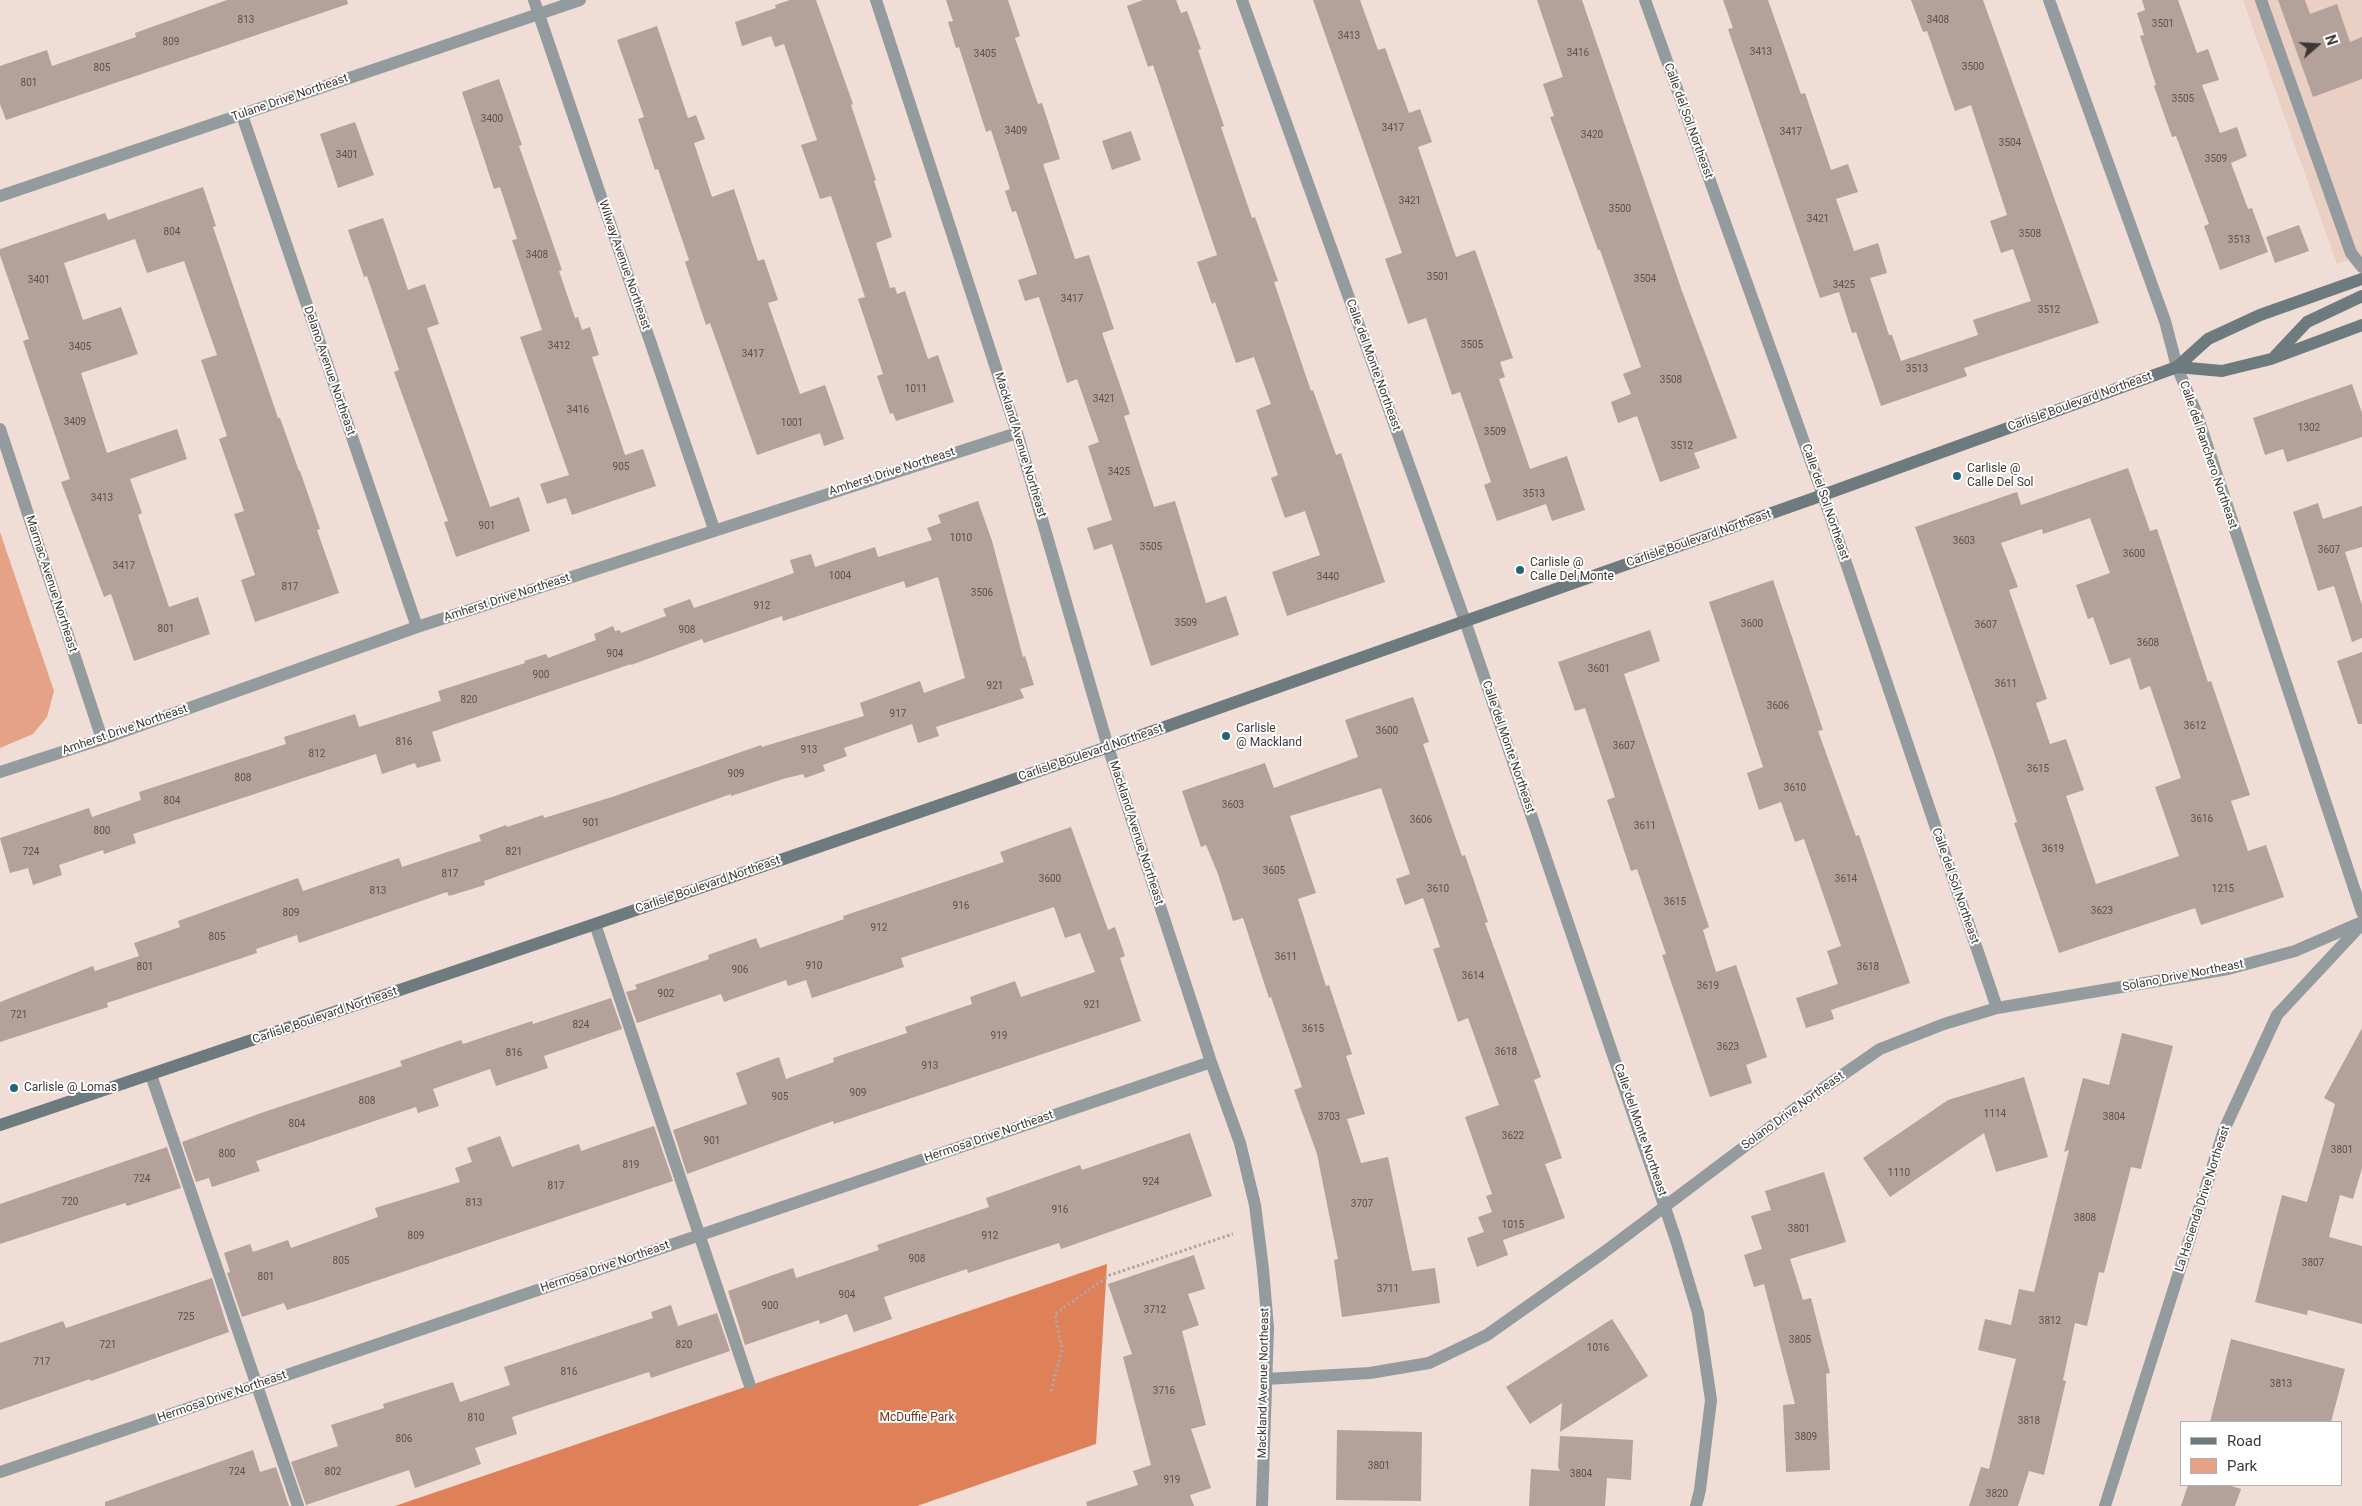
<!DOCTYPE html>
<html>
<head>
<meta charset="utf-8">
<style>
  body { margin:0 }
  #map { position:relative; width:2362px; height:1506px; overflow:hidden; background:#f0ddd5; font-family:Roboto,sans-serif }
  canvas { display:block }
  .legend { position:absolute; left:2180px; top:1421px; width:162px; height:65px; box-sizing:border-box; background:#fff; border:1px solid #b2afae; margin:0; padding:6px 9px; list-style:none; font-size:15px; color:#3e3734 }
  .legend li { display:flex; align-items:center; gap:10px; height:25px }
  .legend b { width:25px; border:1px solid #b2afae }
  .north { position:absolute; left:2292px; top:20px; width:50px; height:50px; -webkit-text-stroke:4px #fff; paint-order:stroke; rotate:71deg; font-size:14px; font-weight:700; line-height:20px; text-align:center; color:#3e3734 }
  .north::after { content:''; display:block; margin:auto; width:18px; height:22px; background:#3e3734; clip-path:polygon(50% 0,100% 100%,50% 72%,0 100%) }
</style>
</head>
<body>
<div id="map">
<canvas width="2362" height="1506"></canvas>
<ul class="legend">
<li><b style="height:6px;background:#6d7a7e"></b>Road</li>
<li><b style="height:14px;background:#e5a286"></b>Park</li>
</ul>
<div class="north">N</div>
</div>
<script>
const g = document.querySelector('canvas').getContext('2d');
g.lineJoin = 'round';
function paint(path, color) {
  g.fillStyle = color;
  g.fill(path, 'evenodd');
}
function shape(rows) {
  const path = new Path2D();
  for (const r of rows) {
    path.moveTo(r[0], r[1]);
    for (let i = 2; i < r.length; i += 2) path.lineTo(r[i], r[i + 1]);
  }
  return path;
}
function trace(path, color, width, dash) {
  g.strokeStyle = color;
  g.lineWidth = width;
  g.lineCap = dash ? 'butt' : 'round';
  g.setLineDash(dash || []);
  g.stroke(path);
}
function write(font, color, halo, rows, align = 'center') {
  g.font = font + ' Roboto,sans-serif';
  g.lineWidth = 4;
  g.setLineDash([]);
  g.textBaseline = 'middle';
  g.strokeStyle = halo;
  g.fillStyle = color;
  for (const [text, x, y, turn = 0] of rows) {
    g.save();
    g.translate(x, y);
    g.rotate((+turn || 0) * Math.PI / 180);
    g.textAlign = isNaN(turn) ? turn : align;
    if (halo) g.strokeText(text, 0, 0);
    g.fillText(text, 0, 0);
    g.restore();
  }
}
paint(shape([
  [2243,0,2362,0,2362,255,2337,264]
]), '#eacfc4');
paint(shape([
  [0,532,54,691,47,717,33,734,0,748]
]), '#e5a286');
paint(shape([
  [1107,1264,1096,1444,917,1506,395,1506]
]), '#de8159');
paint(shape([
  [227,0,347,0,348,4,6,120,0,104,0,66,47,50,52,66,136,37,135,33],
  [790,0,816,0,853,104,851,105,876,180,874,181,892,237,876,243,890,288,895,287,897,294,905,291,928,359,938,355,954,402,896,421,893,413,890,414,877,376,883,374,858,299,865,297,831,196,820,199,801,145,817,140,784,44,775,47,771,36,742,46,735,22,776,8,775,5],
  [946,0,1008,0,1020,36,1015,38,1038,104,1042,103,1060,159,1043,164,1075,259,1089,255,1114,329,1102,333,1130,414,1124,416,1154,507,1175,501,1206,603,1226,596,1239,635,1151,666,1112,544,1094,550,1087,528,1112,520,1088,446,1099,442,1077,379,1067,383,1039,297,1025,301,1018,280,1037,274,1016,211,1012,212,1005,191,1010,189,991,130,986,132,959,47,956,48,948,22,953,21],
  [1143,0,1176,0,1181,13,1187,11,1201,49,1198,50,1224,126,1221,127,1252,218,1255,217,1278,281,1274,282,1311,391,1313,390,1336,455,1341,453,1385,582,1287,616,1272,572,1320,555,1305,511,1285,518,1271,478,1278,475,1256,410,1271,404,1254,357,1236,363,1215,302,1212,304,1197,262,1217,255,1153,65,1148,67,1127,6],
  [1313,0,1360,0,1378,50,1385,48,1409,113,1420,109,1432,142,1418,147,1456,257,1475,250,1513,358,1500,362,1505,377,1499,379,1530,469,1567,456,1585,510,1552,521,1546,504,1497,521,1484,485,1491,482,1460,392,1452,395,1426,318,1408,324,1385,259,1402,253],
  [1537,0,1582,0,1682,291,1737,438,1694,453,1700,468,1660,482,1637,416,1618,423,1611,402,1631,394,1623,374,1641,367,1600,250,1598,250,1550,117,1554,116,1543,84,1563,77],
  [1723,0,1768,0,1801,94,1805,93,1831,170,1848,164,1858,192,1836,199,1854,251,1878,243,1887,273,1870,278,1889,335,1892,335,1901,361,1978,335,1973,320,2031,301,2013,249,2001,253,1990,221,2007,215,1971,105,1955,111,1927,31,1923,32,1911,0,1983,0,2099,323,1964,368,1967,376,1881,406,1856,332,1852,333,1839,292,1820,298,1728,29,1733,28],
  [2142,0,2178,0,2197,53,2208,49,2219,80,2202,85,2220,133,2237,127,2247,156,2231,163,2248,209,2252,208,2268,252,2220,270,2204,226,2209,224,2176,136,2172,137,2154,86,2156,85,2140,36,2144,35,2137,13,2145,10],
  [2278,0,2305,0,2310,14,2337,4,2350,42,2362,37,2362,79,2313,97],
  [657,26,688,118,696,115,705,139,694,143,712,197,734,189,758,261,764,259,778,300,768,303,800,394,825,385,844,439,824,446,820,433,757,455,710,323,706,325,685,262,689,260,658,169,655,170,638,119,644,117,617,40],
  [499,79,522,145,519,146,562,270,559,271,575,318,578,317,582,330,590,327,599,355,592,357,625,455,643,449,656,486,572,515,566,498,547,504,540,484,569,475,520,337,542,330,512,240,517,239,500,187,494,189,462,92],
  [355,122,374,175,338,188,320,134],
  [1131,131,1141,160,1112,170,1102,141],
  [203,187,216,226,213,227,243,315,278,418,280,418,299,471,300,471,320,529,317,530,339,593,255,622,241,580,255,575,234,514,244,511,219,439,227,436,201,360,217,355,184,261,147,273,135,239,64,263,83,320,121,307,138,354,81,373,107,453,177,429,187,459,130,479,142,513,138,515,169,607,198,597,210,634,134,661,111,594,104,597,61,482,70,479,23,341,29,339,0,255,0,249,105,213,108,220],
  [383,218,408,290,425,284,439,324,427,328,490,507,519,497,530,531,456,557,444,522,448,521,394,372,399,370,367,276,364,277,348,230],
  [2299,225,2309,251,2275,263,2266,237],
  [2352,384,2362,413,2362,437,2287,462,2283,449,2265,455,2253,418],
  [2128,468,2150,531,2157,529,2208,682,2211,681,2250,795,2231,801,2248,851,2266,845,2284,897,2201,925,2195,908,2059,953,2014,823,2017,822,1992,747,1915,527,2017,492,2021,505],
  [2090,518,2110,573,2076,585,2088,619,2093,617,2110,665,2130,658,2140,690,2150,686,2181,778,2155,787,2179,856,2096,884,2066,796,2084,790,2066,739,2050,744,2036,703,2047,699,2009,590,2018,587,2001,543,2042,529,2043,534],
  [978,501,992,541,1023,657,1025,656,1034,685,1020,689,1024,698,936,727,939,736,918,743,912,724,844,748,847,756,823,765,825,771,805,778,803,774,783,779,731,796,731,794,484,881,485,885,449,896,447,892,299,943,297,935,256,949,257,953,107,1003,108,1007,0,1042,0,1002,93,966,95,971,139,956,134,943,180,927,178,921,298,878,303,891,399,858,402,867,481,841,479,835,506,825,507,827,543,815,544,818,615,796,761,745,762,747,864,716,860,703,920,681,924,693,965,678,938,577,906,588,904,581,783,621,782,616,704,643,702,639,631,665,631,664,432,732,441,761,417,768,415,763,382,774,376,754,133,834,136,843,104,854,103,850,59,865,62,875,33,885,28,868,10,873,0,838,89,808,92,817,141,800,139,792,286,744,284,737,355,714,359,727,441,701,438,691,525,663,524,661,546,654,548,658,596,640,594,634,613,626,615,631,620,630,621,633,666,616,663,609,690,599,694,608,794,573,790,560,811,554,815,567,875,547,878,557,932,540,927,528,941,523,938,515],
  [2318,503,2323,519,2362,506,2362,547,2345,552,2362,605,2362,638,2352,642,2334,586,2318,591,2293,512],
  [1773,580,1823,730,1818,731,1856,836,1859,835,1910,983,1831,1010,1834,1019,1806,1028,1796,998,1838,984,1827,951,1841,946,1804,839,1795,842,1781,802,1759,810,1747,773,1763,767,1709,602],
  [1650,630,1660,661,1624,674,1709,927,1703,930,1716,972,1736,965,1767,1057,1746,1065,1752,1083,1710,1097,1662,955,1666,954,1637,869,1631,871,1607,800,1615,797,1585,708,1575,711,1558,662],
  [2362,652,2362,724,2358,724,2337,661],
  [1413,697,1429,742,1423,744,1462,856,1465,855,1488,922,1485,923,1541,1077,1534,1080,1562,1158,1545,1164,1565,1218,1503,1240,1508,1255,1477,1267,1467,1238,1484,1232,1478,1217,1492,1212,1486,1196,1492,1194,1465,1117,1499,1105,1468,1018,1458,1022,1433,949,1440,947,1423,898,1405,905,1396,879,1410,874,1381,788,1290,816,1316,893,1298,899,1326,986,1329,985,1352,1054,1346,1056,1365,1114,1347,1119,1361,1163,1388,1157,1412,1271,1435,1268,1440,1303,1342,1317,1334,1260,1338,1259,1317,1154,1294,1090,1302,1087,1271,997,1269,998,1243,918,1233,921,1218,874,1206,845,1201,847,1182,791,1265,763,1274,788,1358,757,1345,720],
  [1071,827,1108,930,1115,927,1125,956,1120,958,1141,1021,834,1124,833,1121,687,1174,673,1130,747,1104,736,1073,779,1057,786,1079,834,1062,833,1058,907,1033,905,1027,972,1004,970,997,1015,981,1021,997,1095,972,1080,933,1065,938,1054,907,901,958,904,967,812,998,806,980,788,986,786,980,724,1002,721,994,637,1023,626,992,637,989,635,985,709,959,708,955,756,938,760,948,844,919,843,916,1004,862,1000,852],
  [611,998,622,1029,544,1056,548,1068,496,1086,490,1069,433,1089,439,1106,418,1113,416,1107,256,1161,260,1171,212,1187,209,1178,196,1182,182,1142,264,1112,402,1066,400,1061,461,1040,463,1044,532,1021,533,1024],
  [2362,1028,2362,1168,2353,1199,2340,1195,2329,1237,2362,1246,2362,1324,2308,1310,2307,1315,2255,1302,2282,1195,2307,1202,2335,1104,2324,1098],
  [2122,1033,2173,1046,2141,1169,2131,1167,2104,1273,2099,1272,2087,1326,2075,1323,2063,1380,2066,1381,2044,1475,2029,1471,2018,1506,1969,1506,1981,1467,1989,1469,2016,1359,1978,1350,1985,1319,2011,1325,2019,1289,2034,1292,2069,1150,2064,1152,2083,1078,2109,1085],
  [2024,1077,2048,1157,1996,1172,1984,1133,1890,1197,1863,1158,1948,1100],
  [654,1126,673,1181,319,1300,287,1310,284,1303,242,1317,227,1273,230,1272,224,1253,250,1244,253,1252,288,1240,291,1248,378,1217,375,1208,460,1182,455,1168,472,1162,467,1148,500,1136,512,1167,579,1144,581,1151],
  [1190,1133,1212,1196,1061,1249,1059,1243,968,1273,967,1269,884,1297,892,1319,854,1332,847,1314,820,1324,819,1320,745,1345,728,1291,793,1268,796,1278,879,1250,877,1245,989,1207,986,1198,1080,1165,1082,1170],
  [167,1147,181,1188,127,1206,125,1203,0,1244,0,1204],
  [1824,1172,1846,1242,1790,1259,1803,1300,1811,1298,1830,1373,1826,1374,1830,1470,1786,1472,1783,1405,1795,1404,1764,1284,1754,1287,1744,1255,1762,1249,1751,1216,1771,1210,1765,1191],
  [1194,1255,1205,1289,1188,1294,1199,1325,1182,1331,1206,1425,1191,1429,1211,1488,1190,1495,1194,1506,1087,1506,1086,1502,1138,1485,1133,1471,1151,1465,1123,1357,1132,1354,1108,1284],
  [212,1278,229,1332,91,1381,90,1379,0,1410,0,1343,63,1321,66,1328],
  [671,1305,678,1326,717,1313,730,1351,651,1378,649,1372,512,1417,517,1434,475,1448,481,1464,451,1475,415,1488,409,1470,306,1505,291,1462,338,1446,331,1425,384,1408,383,1404,453,1382,460,1402,510,1385,504,1367,653,1318,651,1312],
  [1612,1319,1648,1376,1560,1432,1562,1403,1530,1424,1506,1387],
  [2231,1339,2345,1369,2331,1422,2210,1422],
  [1337,1430,1422,1432,1421,1501,1336,1500],
  [1560,1436,1633,1440,1631,1480,1607,1478,1605,1506,1529,1506,1531,1469,1560,1471,1558,1467],
  [253,1450,260,1472,276,1467,289,1506,105,1506,105,1502],
  [2188,1485,2228,1485,2241,1489,2235,1506,2181,1506]
]), '#b3a19a');
trace(shape([
  [1051,1391,1062,1350,1055,1314,1110,1275,1233,1234]
]), '#b3a49e', 3, [2.5, 2.5]);
trace(shape([
  [2261,0,2351,253,2362,267],
  [595,924,749,1383],
  [151,1075,298,1506]
]), '#939b9e', 12);
trace(shape([
  [534,0,714,529],
  [876,0,1017,433,1108,747,1211,1062,1240,1143,1255,1205,1263,1269,1268,1328,1262,1506],
  [1242,0,1465,621,1676,1240,1698,1313,1711,1400,1700,1490,1696,1506],
  [1645,0,1823,495,1997,1008],
  [2049,0,2165,321,2177,367,2196,412,2362,912],
  [242,115,417,627],
  [0,196,580,0],
  [0,429,102,739],
  [0,772,102,739,417,627,1017,433],
  [1266,1379,1370,1373,1429,1363,1487,1335,1603,1253,1809,1098,1880,1049,1944,1024,1997,1008,2228,969,2295,951,2362,922],
  [0,1472,1211,1062],
  [2105,1506,2224,1130,2277,1015,2360,926]
]), '#939b9e', 12);
trace(shape([
  [2275,356,2307,322,2362,296],
  [2177,367,2222,371,2271,359,2362,325],
  [0,1125,595,924,1108,747,1823,495,2177,367,2208,339,2260,315,2362,279]
]), '#6d7a7e', 12);
for (const [x, y, r, color] of [
  [1957,476,5,"#246679"],
  [1520,570,5,"#246679"],
  [1226,736,5,"#246679"],
  [14,1088,5,"#246679"]
]) {
  const dot = new Path2D();
  dot.arc(x, y, r, 0, 2 * Math.PI);
  g.fillStyle = color;
  g.fill(dot);
  trace(dot, '#fff', 2);
}
write('10px', '#5b524e', null, [
  ["813",246,20],
  ["3408",1938,20],
  ["3501",2163,24],
  ["3413",1349,36],
  ["809",171,42],
  ["3413",1761,52],
  ["3416",1578,53],
  ["3405",985,54],
  ["3500",1973,67],
  ["805",102,68],
  ["801",29,83],
  ["3505",2183,99],
  ["3400",492,119],
  ["3417",1393,128],
  ["3409",1016,131],
  ["3417",1791,132],
  ["3420",1592,135],
  ["3504",2010,143],
  ["3401",347,155],
  ["3509",2216,159],
  ["3421",1410,201],
  ["3500",1620,209],
  ["3421",1818,219],
  ["804",172,232],
  ["3508",2030,234],
  ["3513",2239,240],
  ["3408",537,255],
  ["3501",1438,277],
  ["3504",1645,279],
  ["3401",39,280],
  ["3425",1844,285],
  ["3417",1072,299],
  ["3512",2049,310],
  ["3505",1472,345],
  ["3412",559,346],
  ["3405",80,347],
  ["3417",753,354],
  ["3513",1917,369],
  ["3508",1671,380],
  ["1011",916,389],
  ["3421",1104,399],
  ["3416",578,410],
  ["3409",75,422],
  ["1001",792,423],
  ["1302",2309,428],
  ["3509",1495,432],
  ["3512",1682,446],
  ["905",621,467],
  ["3425",1119,472],
  ["3513",1534,494],
  ["3413",102,498],
  ["901",487,526],
  ["1010",961,538],
  ["3603",1964,541],
  ["3505",1151,547],
  ["3607",2329,550],
  ["3600",2134,554],
  ["3417",124,566],
  ["1004",840,576],
  ["3440",1328,577],
  ["817",290,587],
  ["3506",982,593],
  ["912",762,606],
  ["3509",1186,623],
  ["3600",1752,624],
  ["3607",1986,625],
  ["801",166,629],
  ["908",687,630],
  ["3608",2148,643],
  ["904",615,654],
  ["3601",1599,669],
  ["900",541,675],
  ["3611",2006,684],
  ["921",995,686],
  ["820",469,700],
  ["3606",1778,706],
  ["917",898,714],
  ["3612",2195,726],
  ["3600",1387,731],
  ["816",404,742],
  ["3607",1624,746],
  ["913",809,750],
  ["812",317,754],
  ["3615",2038,769],
  ["909",736,774],
  ["808",243,778],
  ["3610",1795,788],
  ["804",172,801],
  ["3603",1233,805],
  ["3616",2202,819],
  ["3606",1421,820],
  ["901",591,823],
  ["3611",1645,826],
  ["800",102,831],
  ["3619",2053,849],
  ["724",31,852],
  ["821",514,852],
  ["3605",1274,871],
  ["817",450,874],
  ["3600",1050,879],
  ["3614",1846,879],
  ["3610",1438,889],
  ["1215",2223,889],
  ["813",378,891],
  ["3615",1675,902],
  ["916",961,906],
  ["3623",2102,911],
  ["809",291,913],
  ["912",879,928],
  ["805",217,937],
  ["3611",1286,957],
  ["910",814,966],
  ["801",145,967],
  ["3618",1868,967],
  ["906",740,970],
  ["3614",1473,976],
  ["3619",1708,986],
  ["902",666,994],
  ["921",1092,1005],
  ["721",19,1015],
  ["824",581,1025],
  ["3615",1313,1029],
  ["919",999,1036],
  ["3623",1728,1047],
  ["3618",1506,1052],
  ["816",514,1053],
  ["913",930,1066],
  ["909",858,1093],
  ["905",780,1097],
  ["808",367,1101],
  ["1114",1995,1114],
  ["3703",1329,1117],
  ["3804",2114,1117],
  ["804",297,1124],
  ["3622",1513,1136],
  ["901",712,1141],
  ["3801",2342,1150],
  ["800",227,1154],
  ["819",631,1165],
  ["1110",1899,1173],
  ["724",142,1179],
  ["924",1151,1182],
  ["817",556,1186],
  ["720",70,1202],
  ["813",474,1203],
  ["3707",1362,1204],
  ["916",1060,1210],
  ["3808",2085,1218],
  ["1015",1513,1225],
  ["3801",1799,1229],
  ["809",416,1236],
  ["912",990,1236],
  ["908",917,1259],
  ["805",341,1261],
  ["3807",2313,1263],
  ["801",266,1277],
  ["3711",1388,1289],
  ["904",847,1295],
  ["900",770,1306],
  ["3712",1155,1310],
  ["725",186,1317],
  ["3812",2050,1321],
  ["3805",1800,1340],
  ["721",108,1345],
  ["820",684,1345],
  ["1016",1598,1348],
  ["717",42,1362],
  ["816",569,1372],
  ["3813",2281,1384],
  ["3716",1164,1391],
  ["810",476,1418],
  ["3818",2029,1421],
  ["3809",1806,1437],
  ["806",404,1439],
  ["3801",1379,1466],
  ["724",237,1472],
  ["802",333,1472],
  ["3804",1581,1474],
  ["919",1172,1480],
  ["3820",1997,1494]
]);
write('12px', '#3e3734', '#fff', [
  ["Tulane Drive Northeast",290,98,-19],
  ["Calle del Sol Northeast",1688,121,70],
  ["Wilway Avenue Northeast",624,265,71],
  ["Calle del Monte Northeast",1373,365,70],
  ["Delano Avenue Northeast",329,371,71],
  ["Carlisle Boulevard Northeast",2080,402,-20],
  ["Mackland Avenue Northeast",1020,445,73],
  ["Calle del Ranchero Northeast",2208,455,71],
  ["Amherst Drive Northeast",892,472,-18],
  ["Calle del Sol Northeast",1825,502,71],
  ["Carlisle Boulevard Northeast",1699,539,-19],
  ["Marmac Avenue Northeast",51,584,72],
  ["Amherst Drive Northeast",507,598,-18],
  ["Amherst Drive Northeast",125,730,-19],
  ["Calle del Monte Northeast",1508,747,71],
  ["Carlisle Boulevard Northeast",1091,753,-19],
  ["Mackland Avenue Northeast",1136,833,72],
  ["Carlisle Boulevard Northeast",708,885,-19],
  ["Calle del Sol Northeast",1955,886,71],
  ["Solano Drive Northeast",2183,976,-11],
  ["Carlisle Boulevard Northeast",325,1016,-19],
  ["Solano Drive Northeast",1793,1111,-36],
  ["Calle del Monte Northeast",1640,1130,71],
  ["Hermosa Drive Northeast",989,1137,-19],
  ["La Hacienda Drive Northeast",2203,1199,-72],
  ["Hermosa Drive Northeast",605,1267,-19],
  ["Mackland Avenue Northeast",1264,1383,-89],
  ["Hermosa Drive Northeast",222,1397,-19]
]);
write('12px', '#3e3734', '#fff', [
  ["Carlisle @",1967,469],
  ["Calle Del Sol",1967,483],
  ["Carlisle @",1530,563],
  ["Calle Del Monte",1530,577],
  ["Carlisle",1236,729],
  ["@ Mackland",1236,743],
  ["Carlisle @ Lomas",24,1088]
], 'left');
write('12px', '#703317', '#fff', [
  ["McDuffie Park",917,1418]
]);
</script>
</body>
</html>
